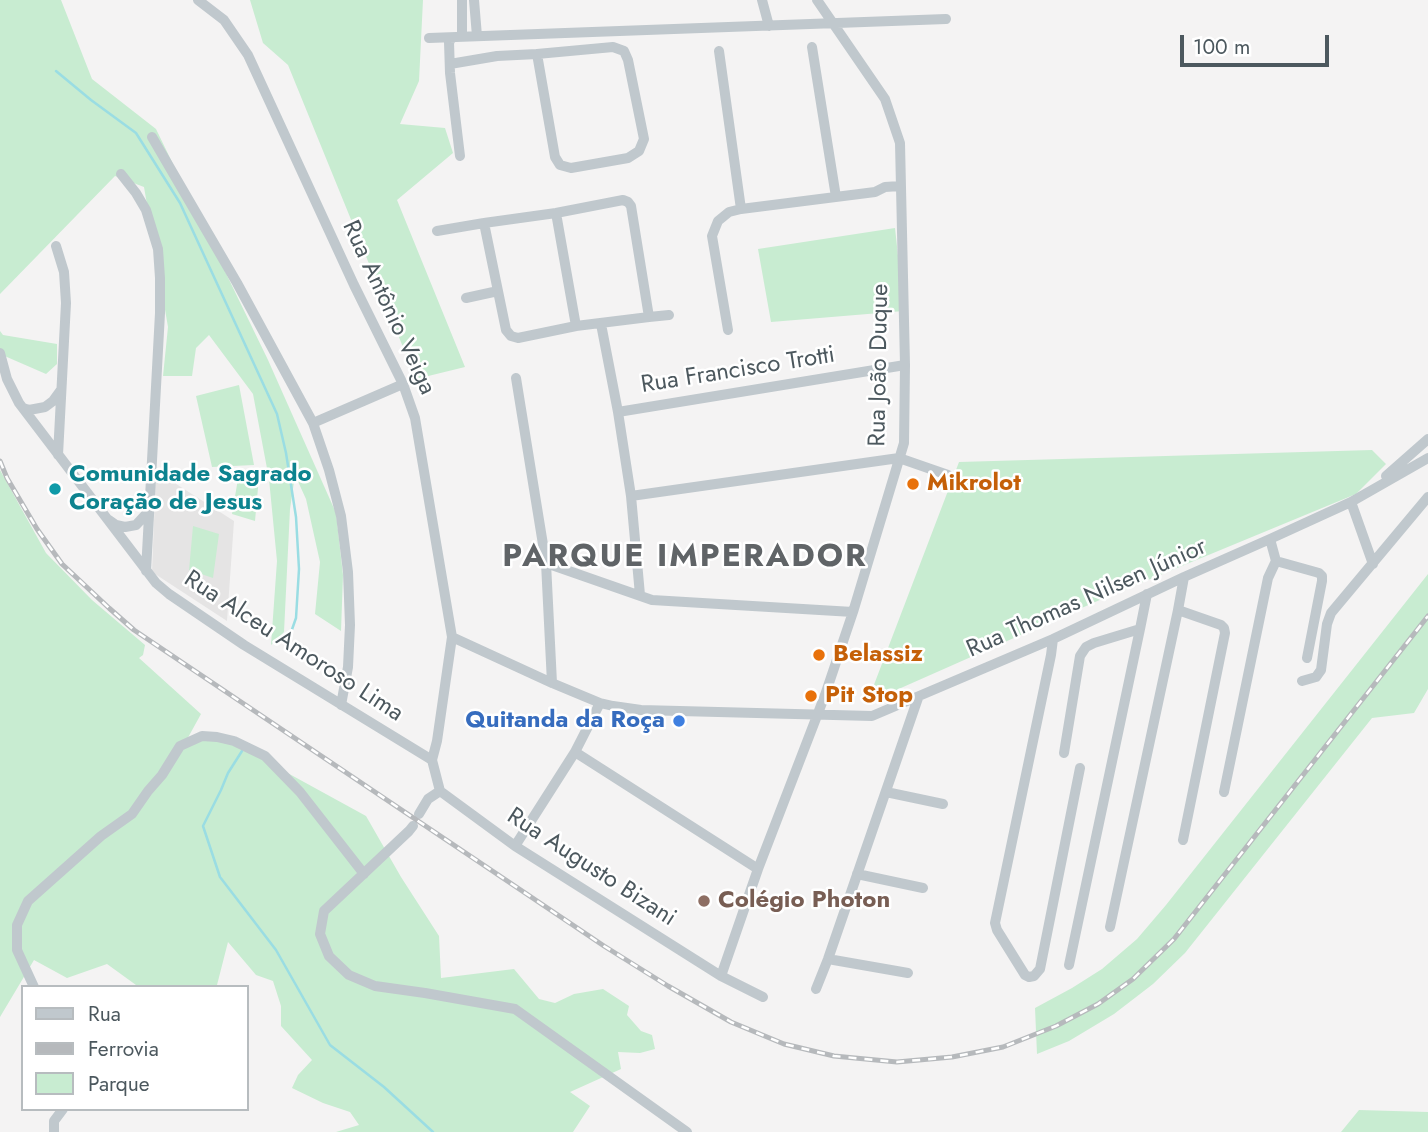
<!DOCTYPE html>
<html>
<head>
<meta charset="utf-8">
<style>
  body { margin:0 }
  #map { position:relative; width:1428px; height:1132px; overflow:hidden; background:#f4f3f3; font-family:Jost,sans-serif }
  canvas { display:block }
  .legend { position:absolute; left:21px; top:985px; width:228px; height:126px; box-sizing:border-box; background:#fff; border:2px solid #b7bcbf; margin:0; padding:9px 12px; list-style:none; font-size:21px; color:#4c585e }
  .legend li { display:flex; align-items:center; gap:14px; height:35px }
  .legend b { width:35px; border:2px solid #b7bcbf }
  .scale { position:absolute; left:1180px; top:35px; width:149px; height:32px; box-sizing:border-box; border:4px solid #4c585e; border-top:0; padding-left:9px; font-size:21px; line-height:24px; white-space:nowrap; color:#4c585e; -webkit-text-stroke:5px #fff; paint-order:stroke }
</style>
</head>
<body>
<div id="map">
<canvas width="1428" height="1132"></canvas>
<ul class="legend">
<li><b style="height:9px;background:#c0c8cd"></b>Rua</li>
<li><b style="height:9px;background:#b6b9bc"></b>Ferrovia</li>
<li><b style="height:19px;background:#c8ecd1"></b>Parque</li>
</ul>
<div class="scale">100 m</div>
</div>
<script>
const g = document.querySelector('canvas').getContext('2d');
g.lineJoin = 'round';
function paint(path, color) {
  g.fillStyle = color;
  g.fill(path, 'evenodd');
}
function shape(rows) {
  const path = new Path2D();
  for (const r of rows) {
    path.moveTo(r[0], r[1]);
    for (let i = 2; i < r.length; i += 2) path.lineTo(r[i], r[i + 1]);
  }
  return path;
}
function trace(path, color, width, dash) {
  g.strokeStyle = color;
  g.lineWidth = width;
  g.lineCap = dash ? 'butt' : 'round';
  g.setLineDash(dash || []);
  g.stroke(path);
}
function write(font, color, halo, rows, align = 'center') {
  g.font = font + ' Jost,sans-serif';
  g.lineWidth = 5;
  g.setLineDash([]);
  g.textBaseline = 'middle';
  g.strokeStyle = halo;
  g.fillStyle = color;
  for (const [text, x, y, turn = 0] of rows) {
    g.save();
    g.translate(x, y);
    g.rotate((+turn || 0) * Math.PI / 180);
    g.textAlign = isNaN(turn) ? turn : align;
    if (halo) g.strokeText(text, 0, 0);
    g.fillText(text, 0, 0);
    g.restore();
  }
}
paint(shape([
  [156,471,234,521,227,621,152,572]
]), '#e5e4e4');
paint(shape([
  [0,0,61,0,92,79,156,129,268,360,336,513,343,575,341,631,315,614,320,562,306,499,295,475,290,509,284,632,271,645,277,561,269,479,253,394,209,335,196,348,192,376,163,376,168,327,144,187,115,176,0,294],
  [250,0,423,0,419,81,400,124,445,128,453,153,397,200,465,367,416,379,288,65,263,43],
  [895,228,904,311,771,322,758,249],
  [0,331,3,335,57,344,57,364,46,374,0,354],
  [239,385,254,465,212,467,196,396],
  [1372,450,1386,464,1356,494,1102,599,867,703,959,462],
  [0,470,46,553,92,600,145,645,143,655,139,658,201,714,185,743,204,738,231,742,366,816,401,877,439,936,441,978,514,969,539,999,555,1003,574,994,603,989,629,1006,627,1015,641,1031,652,1035,655,1049,640,1053,618,1052,621,1069,570,1092,590,1106,573,1132,336,1132,359,1125,350,1112,323,1103,292,1088,298,1075,312,1060,281,1026,281,1006,273,981,256,975,228,942,217,985,136,985,107,964,67,978,34,960,0,1017],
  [239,473,259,477,255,521,232,514],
  [193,526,219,534,213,578,189,570],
  [1428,574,1428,689,1414,713,1372,718,1185,953,1153,984,1114,1014,1069,1041,1037,1054,1035,1008,1072,988,1102,969,1137,939,1166,905],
  [1359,1110,1428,1112,1428,1132,1341,1132]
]), '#c8ecd1');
trace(shape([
  [56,71,91,100,136,133,180,203,277,414,286,453,296,517,299,569,296,618,289,638],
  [242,751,228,773,221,790,203,826,220,877,276,950,330,1045,384,1087,433,1132]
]), '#9adde3', 2.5);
trace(shape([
  [198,0,224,20,248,55,354,285,403,384,415,418,452,637,437,741,432,760,440,791],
  [462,0,462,37],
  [474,0,477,36],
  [762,0,769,26],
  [429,38,946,19],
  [452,38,449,42,450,73,460,156],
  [812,47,836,197],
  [719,51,741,209],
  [450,64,497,56,537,54,613,47,624,51,628,60,644,139,639,151,628,158,571,168,560,165,555,157,537,54],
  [152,137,237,283,313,423,329,470,341,516,348,572,350,625,348,667,341,705],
  [121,174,136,193,146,210,158,249,160,278,160,313,146,571],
  [556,213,576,326],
  [437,231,484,223,556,213,623,200,628,202,631,206,649,317,576,326,518,338,511,336,506,330,484,223],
  [56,246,64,272,66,303,58,455],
  [466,298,498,291],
  [649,317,669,315],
  [601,324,618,412,631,496,640,595],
  [728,330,712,236,718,221,729,212,741,209,875,192,885,187,900,186],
  [0,353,7,379,19,403,156,583,169,594,244,645,432,760],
  [516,378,546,563,552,683],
  [23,408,29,410,45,407,53,401,61,390],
  [618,412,905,365],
  [313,423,403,384],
  [1386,476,1428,439],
  [631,496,899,458,948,475],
  [1351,502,1373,564],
  [109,520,116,525,125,527,136,525,149,511],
  [1276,561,1319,573,1322,576,1322,581,1307,658],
  [546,563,652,600,853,612],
  [1178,610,1221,625,1224,628,1225,633,1183,840],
  [1140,629,1147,594],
  [452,637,552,683,600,703,613,706,641,710,872,716,1053,639,1184,577,1270,539,1351,502,1428,458],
  [1053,639,1051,655,995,923,997,930,1025,975,1029,977,1034,976,1040,969,1080,768],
  [1302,681,1316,677,1321,670,1327,624,1331,613,1428,497],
  [575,752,758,869],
  [1064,753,1080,656,1086,647,1094,643,1140,629,1069,965],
  [440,791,515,846,721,976,763,997],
  [886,792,943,804],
  [1224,792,1268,578,1276,561,1270,539],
  [419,814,428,799,440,791],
  [413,826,409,831,324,911,320,934,329,956,349,975,375,986,425,993,515,1009,687,1132],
  [515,846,575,752,600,703],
  [857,874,923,888],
  [1110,927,1178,610,1184,577],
  [828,959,908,973],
  [721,976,758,869,825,695,853,612,904,443,905,365,900,143,885,99,817,0],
  [34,987,17,950,17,925,28,901,101,836,132,814,148,791,162,775,180,746,202,736,217,737,234,741,265,756,300,792,364,874],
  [816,989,828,959,918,698],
  [54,1132,54,1121,63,1109]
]), '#c0c8cd', 10);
const rail = shape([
  [0,461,7,478,37,529,62,564,109,608,134,630,604,946,668,986,731,1022,784,1044,834,1056,897,1062,952,1057,1003,1047,1056,1026,1098,1004,1133,979,1174,939,1428,616]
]);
trace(rail, '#b6b9bc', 5);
trace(rail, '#fff', 2.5, [8]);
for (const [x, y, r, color] of [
  [913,484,7,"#e8710a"],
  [55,489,7,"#0f9aa8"],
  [819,655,7,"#e8710a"],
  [811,696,7,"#e8710a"],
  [679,721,7,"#3f7fe0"],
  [704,901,7,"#8d6e63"]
]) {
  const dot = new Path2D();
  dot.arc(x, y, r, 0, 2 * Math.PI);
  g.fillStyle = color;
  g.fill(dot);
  trace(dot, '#fff', 2.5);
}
write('24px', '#4c585e', '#fff', [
  ["Rua Antônio Veiga",388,308,65],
  ["Rua João Duque",880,365,-89],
  ["Rua Francisco Trotti",738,371,-9],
  ["Rua Thomas Nilsen Júnior",1087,599,-24],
  ["Rua Alceu Amoroso Lima",293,647,33],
  ["Rua Augusto Bizani",591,868,33]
]);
write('bold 24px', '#0d838f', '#fff', [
  ["Comunidade Sagrado",69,475],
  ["Coração de Jesus",69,503]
], 'left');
write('bold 24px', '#c56008', '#fff', [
  ["Mikrolot",927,484],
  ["Belassiz",833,655],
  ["Pit Stop",825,696]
], 'left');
write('bold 24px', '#366cbe', '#fff', [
  ["Quitanda da Roça",665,721]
], 'right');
write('bold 24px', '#785e54', '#fff', [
  ["Colégio Photon",718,901]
], 'left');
g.letterSpacing = '2px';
write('bold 32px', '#606467', '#fff', [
  ["PARQUE IMPERADOR",685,558]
]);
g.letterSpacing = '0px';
</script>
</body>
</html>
